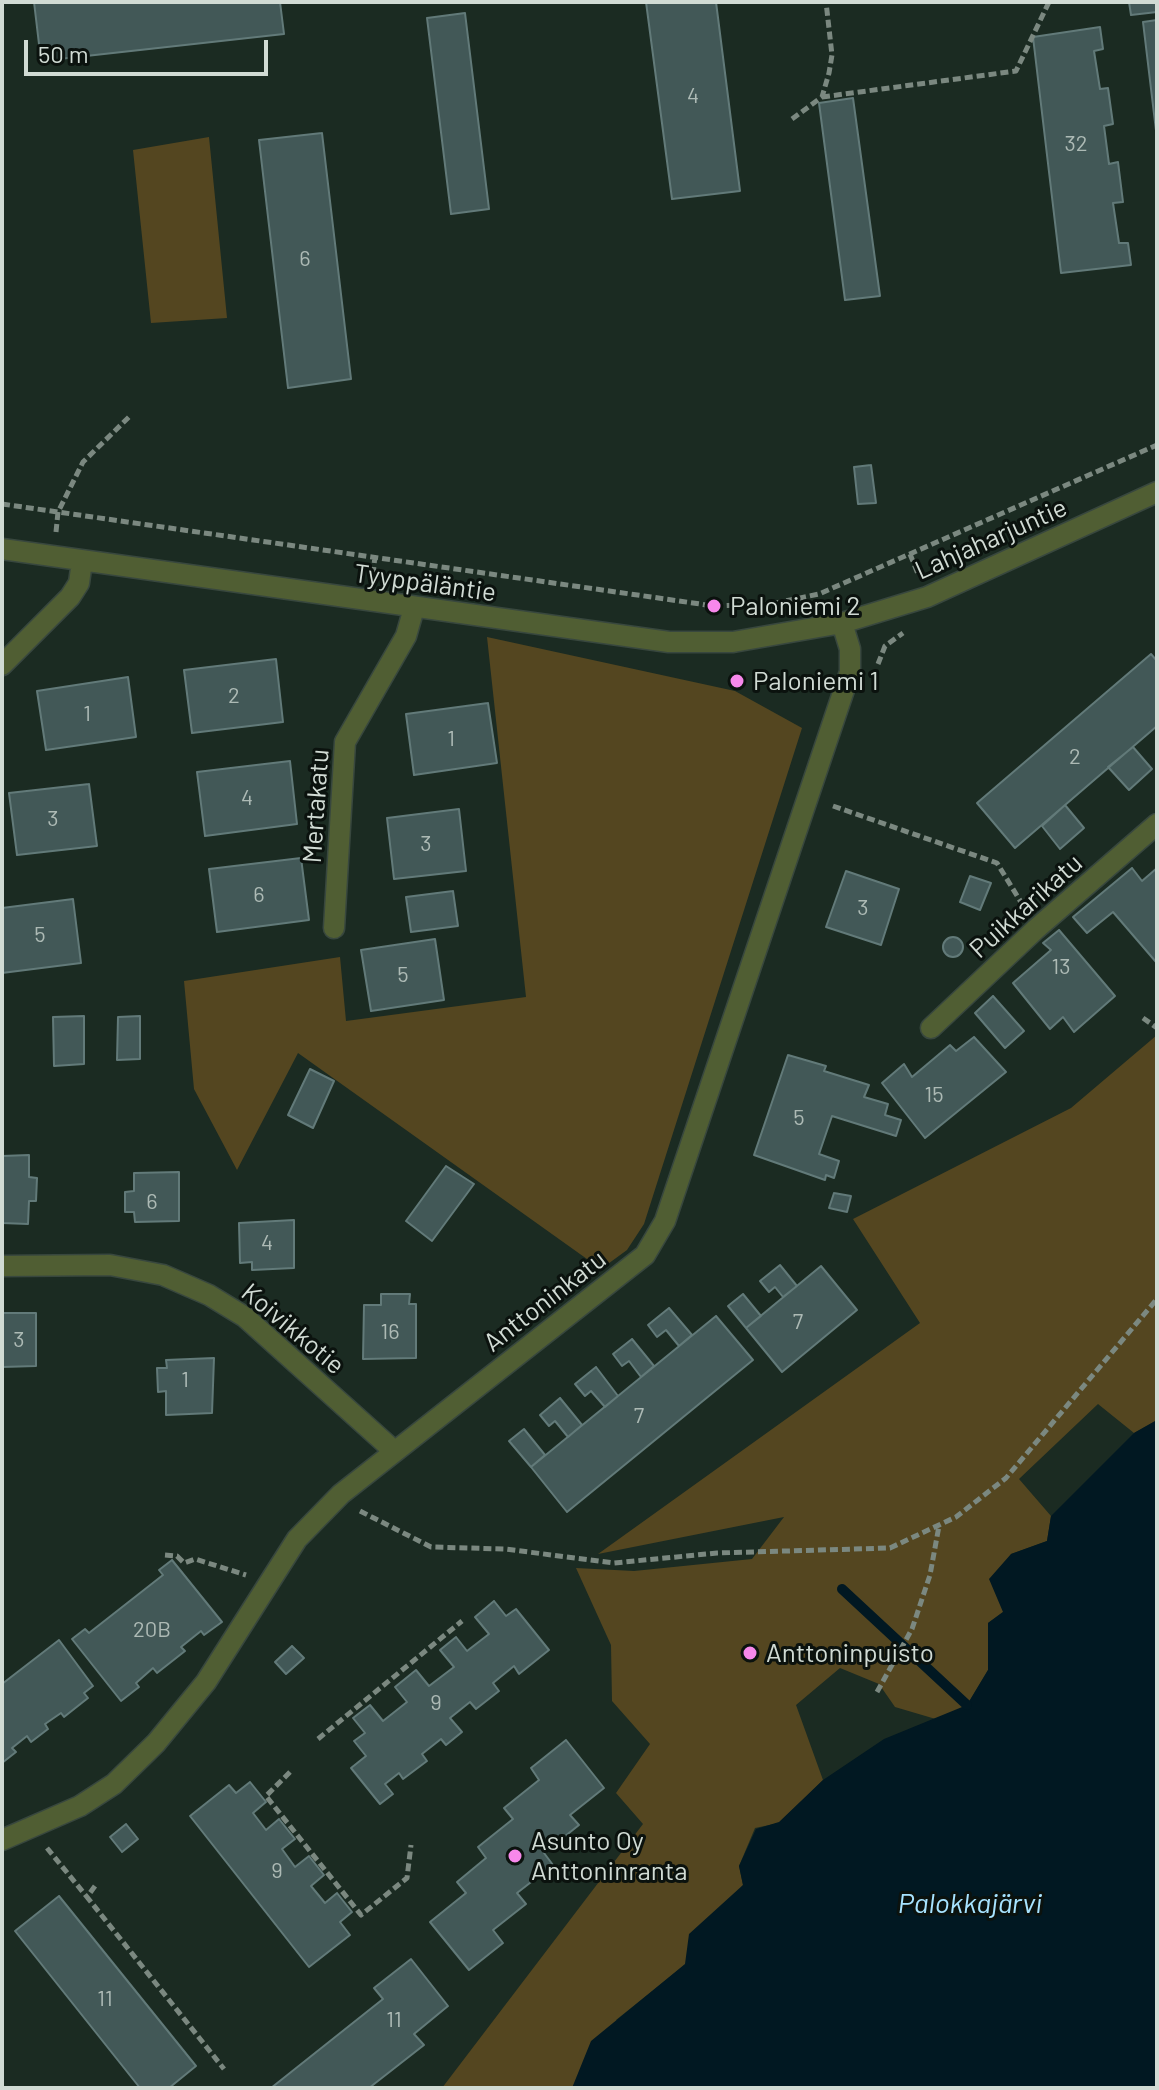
<!DOCTYPE html>
<html>
<head>
<meta charset="utf-8">
<style>
  body { margin:0 }
  #map { position:relative; width:1159px; height:2090px; overflow:hidden; background:#1b2b22; font-family:Barlow,sans-serif }
  canvas { display:block }
  .frame { position:absolute; inset:0; border:4px solid #d1dbd4; pointer-events:none }
  .scale { position:absolute; left:24px; top:40px; width:244px; height:36px; box-sizing:border-box; border:4px solid #d1dbd4; border-top:0; padding-left:10px; font-size:24px; line-height:28px; white-space:nowrap; color:#d1dbd4; -webkit-text-stroke:6px #0b120e; paint-order:stroke }
</style>
</head>
<body>
<div id="map">
<canvas width="1159" height="2090"></canvas>
<div class="frame"></div>
<div class="scale">50 m</div>
</div>
<script>
const g = document.querySelector('canvas').getContext('2d');
g.lineJoin = 'round';
function paint(path, color) {
  g.fillStyle = color;
  g.fill(path, 'evenodd');
}
function shape(rows) {
  const path = new Path2D();
  for (const r of rows) {
    if (r.length === 3) {
      path.moveTo(r[0] + r[2], r[1]);
      path.arc(r[0], r[1], r[2], 0, 2 * Math.PI);
      continue;
    }
    path.moveTo(r[0], r[1]);
    for (let i = 2; i < r.length; i += 2) path.lineTo(r[i], r[i + 1]);
  }
  return path;
}
function trace(path, color, width, dash) {
  g.strokeStyle = color;
  g.lineWidth = width;
  g.lineCap = dash ? 'butt' : 'round';
  g.setLineDash(dash || []);
  g.stroke(path);
}
function write(font, color, halo, rows, align = 'center') {
  g.font = font + ' Barlow,sans-serif';
  g.lineWidth = 6;
  g.setLineDash([]);
  g.textBaseline = 'middle';
  g.strokeStyle = halo;
  g.fillStyle = color;
  for (const [text, x, y, turn = 0] of rows) {
    g.save();
    g.translate(x, y);
    g.rotate((+turn || 0) * Math.PI / 180);
    g.textAlign = isNaN(turn) ? turn : align;
    if (halo) g.strokeText(text, 0, 0);
    g.fillText(text, 0, 0);
    g.restore();
  }
}
paint(shape([
  [209,137,227,318,151,323,133,150],
  [487,637,735,691,802,728,644,1224,627,1250,601,1269,298,1053,237,1170,194,1089,184,981,340,957,346,1021,526,997],
  [1157,1035,1157,1420,1134,1433,1098,1404,1019,1479,1051,1516,1047,1541,1011,1554,1003,1612,988,1623,988,1670,967,1705,939,1720,895,1707,879,1684,840,1668,796,1705,823,1780,779,1823,755,1828,739,1866,743,1885,686,1964,616,2020,634,2031,579,2088,442,2088,643,1824,616,1793,650,1744,612,1701,611,1645,576,1568,634,1571,752,1559,784,1517,598,1554,920,1323,853,1219,1071,1108]
]), '#544620');
paint(shape([
  [1157,1420,1157,2088,572,2088,591,2041,685,1964,689,1934,743,1885,739,1866,756,1829,779,1822,823,1780,884,1739,967,1705,988,1670,988,1623,1003,1612,989,1579,1011,1554,1047,1541,1051,1516,1134,1433]
]), '#011822');
trace(shape([
  [842,1589,967,1705]
]), '#011822', 10);
const building = shape([
  [34,2,280,2,284,34,41,61,34,2],
  [646,2,716,2,740,191,672,199,646,2],
  [1129,2,1156,2,1157,12,1131,15,1129,2],
  [465,13,489,209,451,214,427,18,465,13],
  [1157,20,1157,139,1143,22,1157,20],
  [1100,27,1103,49,1094,51,1100,89,1108,88,1113,124,1104,126,1109,164,1118,162,1123,202,1113,203,1119,243,1128,243,1131,265,1061,273,1033,37,1100,27],
  [853,98,880,296,845,300,819,103,853,98],
  [322,133,351,379,288,388,259,140,322,133],
  [871,465,876,503,858,504,854,467,871,465],
  [1151,654,1157,661,1157,726,1015,848,977,803,1151,654],
  [276,659,283,722,192,733,184,670,276,659],
  [128,677,136,737,46,750,37,691,128,677],
  [488,703,497,763,414,775,406,714,488,703],
  [1133,747,1152,769,1129,790,1108,767,1133,747],
  [290,761,297,824,205,836,197,772,290,761],
  [89,784,97,846,17,855,9,793,89,784],
  [1065,805,1084,828,1060,849,1042,826,1065,805],
  [459,809,466,871,394,879,387,818,459,809],
  [301,858,309,920,217,932,209,869,301,858],
  [1132,868,1142,881,1157,868,1156,962,1113,912,1087,933,1073,917,1132,868],
  [846,871,899,889,881,945,826,927,846,871],
  [970,876,991,883,980,910,960,902,970,876],
  [453,891,458,926,411,932,406,897,453,891],
  [73,899,81,963,2,973,2,908,73,899],
  [1059,930,1115,996,1074,1032,1063,1017,1050,1029,1013,983,1051,950,1043,943,1059,930],
  [953,947,10],
  [435,939,444,1000,371,1011,361,950,435,939],
  [993,996,1024,1031,1005,1048,975,1013,993,996],
  [84,1016,84,1064,54,1066,53,1017,84,1016],
  [140,1016,140,1059,117,1060,118,1017,140,1016],
  [974,1037,1006,1072,925,1138,882,1083,904,1064,912,1077,950,1045,956,1051,974,1037],
  [788,1055,826,1066,824,1071,869,1085,864,1097,888,1104,885,1115,901,1120,896,1136,832,1116,819,1154,839,1161,834,1178,826,1175,825,1180,754,1155,788,1055],
  [310,1069,334,1081,313,1128,288,1115,310,1069],
  [29,1155,29,1177,37,1178,36,1201,29,1201,28,1224,2,1223,2,1156,29,1155],
  [446,1166,474,1184,432,1241,406,1221,446,1166],
  [179,1172,179,1221,135,1222,134,1212,125,1212,125,1192,134,1191,134,1173,179,1172],
  [834,1193,851,1196,847,1212,829,1208,834,1193],
  [294,1220,294,1268,252,1270,252,1262,240,1263,239,1223,294,1220],
  [780,1265,797,1286,783,1297,775,1287,769,1292,760,1281,780,1265],
  [821,1266,857,1310,782,1372,746,1328,821,1266],
  [381,1294,410,1294,409,1304,416,1304,416,1358,363,1359,364,1305,381,1305,381,1294],
  [743,1294,761,1316,746,1328,728,1306,743,1294],
  [669,1308,692,1335,679,1346,666,1330,657,1337,648,1325,669,1308],
  [2,1313,36,1313,36,1366,2,1367,2,1313],
  [716,1316,753,1360,567,1512,531,1467,716,1316],
  [632,1339,654,1366,641,1377,629,1361,622,1366,613,1354,632,1339],
  [214,1358,212,1413,166,1415,166,1391,158,1392,157,1368,167,1368,166,1360,214,1358],
  [596,1367,618,1396,605,1407,591,1391,585,1396,575,1384,596,1367],
  [560,1398,582,1425,568,1437,555,1421,549,1426,540,1415,560,1398],
  [524,1429,545,1455,531,1467,509,1441,524,1429],
  [172,1560,222,1622,204,1635,201,1631,181,1647,185,1651,157,1673,153,1668,136,1683,139,1687,121,1701,72,1639,85,1629,89,1633,163,1575,159,1570,172,1560],
  [494,1601,506,1616,516,1609,549,1650,519,1674,514,1666,493,1683,499,1691,476,1709,470,1702,450,1718,462,1732,446,1745,441,1739,422,1754,427,1761,403,1779,399,1773,385,1784,393,1794,380,1804,351,1768,366,1756,354,1741,365,1733,353,1718,370,1705,383,1721,407,1702,395,1687,416,1670,429,1686,454,1667,440,1650,456,1637,467,1651,489,1634,475,1617,494,1601],
  [59,1640,93,1686,84,1693,88,1698,64,1717,61,1713,45,1724,48,1729,31,1742,27,1736,12,1748,16,1752,2,1763,2,1684,59,1640],
  [292,1646,304,1658,286,1674,275,1662,292,1646],
  [566,1740,604,1788,570,1815,579,1825,544,1853,553,1865,517,1893,526,1904,493,1930,503,1943,469,1970,430,1922,466,1893,457,1882,486,1858,478,1847,513,1819,504,1808,539,1780,531,1768,566,1740],
  [250,1782,266,1802,253,1813,266,1830,279,1819,295,1839,282,1849,295,1867,309,1856,324,1875,311,1886,325,1903,337,1893,352,1912,340,1922,350,1935,309,1967,190,1816,229,1785,236,1793,250,1782],
  [126,1824,138,1839,122,1852,110,1837,126,1824],
  [59,1896,196,2066,169,2088,140,2088,15,1931,59,1896],
  [411,1959,448,2006,414,2034,424,2045,369,2088,271,2088,383,1999,374,1988,411,1959]
]);
paint(building, '#425857');
trace(building, '#627a79', 2);
const minor = shape([
  [2,549,669,642,733,642,842,623,927,597,1157,492],
  [2,665,70,597,79,583,82,561],
  [334,928,345,742,406,636,414,608],
  [931,1028,1036,929,1157,824],
  [2,1266,110,1265,163,1275,209,1295,245,1317,393,1450],
  [2,1840,80,1806,114,1784,156,1743,206,1682,297,1539,341,1494,645,1255,665,1221,850,672,850,649,842,623]
]);
trace(minor, '#38473e', 23);
trace(shape([
  [822,97,1016,71,1049,2],
  [792,119,822,97,829,73,832,55,826,2],
  [2,504,714,606,771,604,819,594,1157,445],
  [56,532,58,512,83,462,131,415],
  [910,554,918,574],
  [373,575,375,556],
  [878,664,885,646,903,633],
  [833,806,997,863,1024,907],
  [1143,1018,1157,1028],
  [360,1511,431,1547,505,1549,614,1563,717,1553,890,1548,956,1517,1006,1478,1157,1299],
  [165,1555,177,1556,184,1563,195,1559,246,1575],
  [877,1692,912,1629,930,1575,939,1526],
  [318,1739,462,1621],
  [290,1772,266,1796,361,1915,407,1878,411,1845],
  [47,1848,87,1897],
  [95,1886,87,1897,224,2069]
]), '#7b8880', 5, [8, 4]);
trace(minor, '#505e33', 20);
for (const [x, y, r, color] of [
  [714,606,8,"#f788eb"],
  [737,681,8,"#f788eb"],
  [750,1653,8,"#f788eb"],
  [515,1856,8,"#f788eb"]
]) {
  const dot = new Path2D();
  dot.arc(x, y, r, 0, 2 * Math.PI);
  g.fillStyle = color;
  g.fill(dot);
  trace(dot, '#0b120e', 3);
}
write('22px', '#adbab5', null, [
  ["4",693,96],
  ["32",1076,144],
  ["6",305,259],
  ["2",234,696],
  ["1",87,714],
  ["1",451,739],
  ["2",1075,757],
  ["4",247,798],
  ["3",53,819],
  ["3",426,844],
  ["6",259,895],
  ["3",863,908],
  ["5",40,935],
  ["13",1061,967],
  ["5",403,975],
  ["15",934,1095],
  ["5",799,1118],
  ["6",152,1202],
  ["4",267,1243],
  ["7",798,1322],
  ["16",390,1332],
  ["3",19,1340],
  ["1",185,1380],
  ["7",639,1416],
  ["20B",152,1630],
  ["9",436,1703],
  ["9",277,1871],
  ["11",105,1999],
  ["11",394,2020]
]);
write('26px', '#d1dbd4', '#0b120e', [
  ["Lahjaharjuntie",991,539,-24],
  ["Tyyppäläntie",425,583,8],
  ["Mertakatu",316,806,-86],
  ["Puikkarikatu",1026,906,-42],
  ["Anttoninkatu",545,1301,-38],
  ["Koivikkotie",293,1329,40]
]);
write('26px', '#d1dbd4', '#0b120e', [
  ["Paloniemi 2",730,606],
  ["Paloniemi 1",753,681],
  ["Anttoninpuisto",766,1653],
  ["Asunto Oy",531,1841],
  ["Anttoninranta",531,1871]
], 'left');
write('italic 28px', '#a7e3ff', '#0b120e', [
  ["Palokkajärvi",970,1904]
]);
</script>
</body>
</html>
